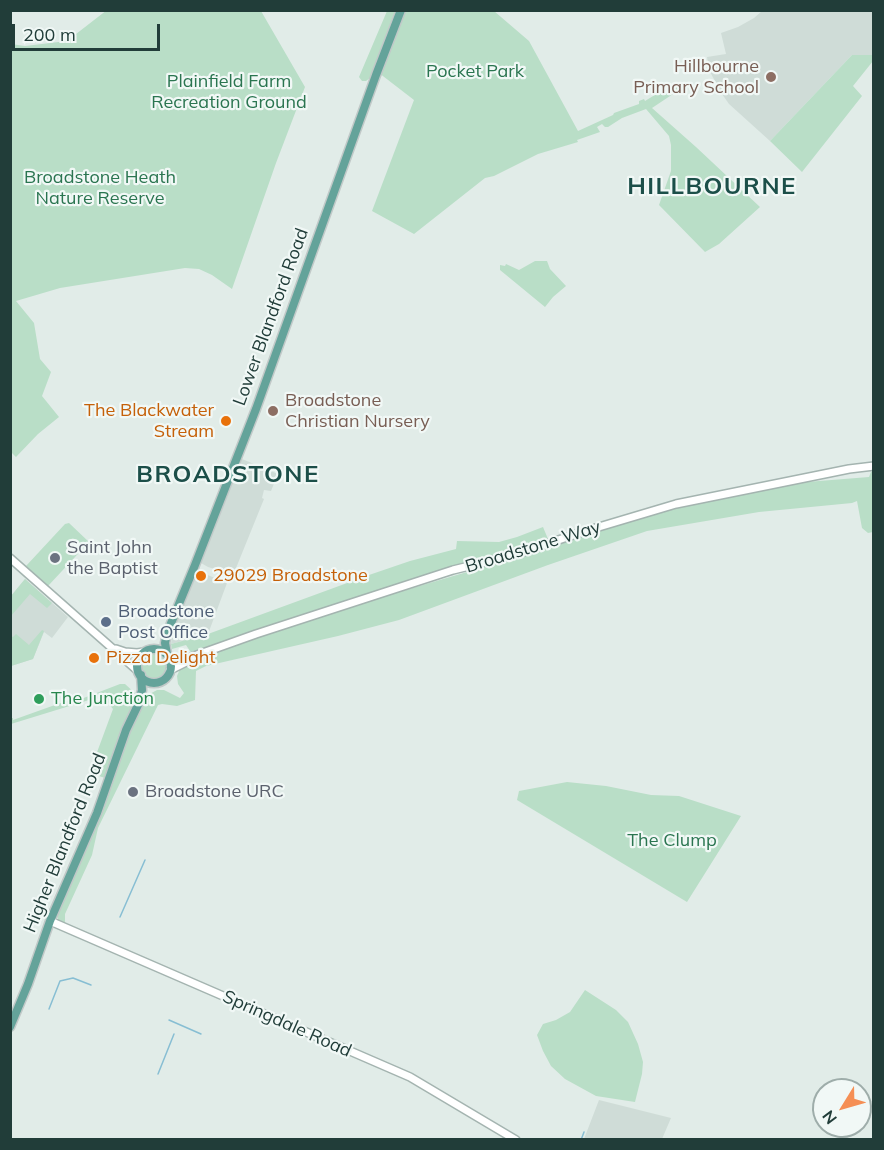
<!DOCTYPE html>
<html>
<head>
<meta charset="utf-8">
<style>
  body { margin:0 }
  #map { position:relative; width:884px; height:1150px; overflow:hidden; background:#e1ece8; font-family:Mulish,sans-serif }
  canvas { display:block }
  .frame { position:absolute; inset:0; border:12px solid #213d39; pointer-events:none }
  .north { position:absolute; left:812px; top:1078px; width:60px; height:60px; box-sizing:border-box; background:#f1f8f6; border:2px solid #9eadaa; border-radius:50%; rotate:233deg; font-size:16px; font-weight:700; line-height:24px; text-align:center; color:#213d39 }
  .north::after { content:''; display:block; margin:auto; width:21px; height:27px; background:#f58f55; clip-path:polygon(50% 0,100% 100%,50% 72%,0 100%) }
  .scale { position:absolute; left:12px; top:24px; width:148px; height:27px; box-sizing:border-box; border:3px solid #213d39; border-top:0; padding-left:8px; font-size:18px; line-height:21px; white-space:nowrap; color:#213d39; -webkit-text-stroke:4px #f1f8f6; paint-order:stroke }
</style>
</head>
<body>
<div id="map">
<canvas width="884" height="1150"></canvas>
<div class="frame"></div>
<div class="north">N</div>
<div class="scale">200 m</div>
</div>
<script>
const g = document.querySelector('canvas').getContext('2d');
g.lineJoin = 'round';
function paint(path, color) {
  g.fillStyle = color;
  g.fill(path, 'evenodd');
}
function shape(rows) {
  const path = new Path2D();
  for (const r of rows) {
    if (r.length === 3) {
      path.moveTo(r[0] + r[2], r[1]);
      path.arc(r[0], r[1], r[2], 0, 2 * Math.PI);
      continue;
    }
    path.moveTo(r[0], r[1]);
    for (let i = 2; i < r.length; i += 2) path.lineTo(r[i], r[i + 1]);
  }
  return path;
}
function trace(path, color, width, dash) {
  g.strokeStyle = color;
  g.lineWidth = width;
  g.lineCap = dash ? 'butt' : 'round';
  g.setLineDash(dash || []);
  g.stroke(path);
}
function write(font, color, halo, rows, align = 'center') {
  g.font = font + ' Mulish,sans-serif';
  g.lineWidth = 4.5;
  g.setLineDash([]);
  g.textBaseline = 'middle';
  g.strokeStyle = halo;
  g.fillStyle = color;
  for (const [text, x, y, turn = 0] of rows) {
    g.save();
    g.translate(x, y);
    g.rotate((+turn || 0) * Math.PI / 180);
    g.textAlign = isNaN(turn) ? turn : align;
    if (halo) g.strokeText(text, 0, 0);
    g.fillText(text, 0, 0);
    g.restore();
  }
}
paint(shape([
  [762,11,873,11,873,55,852,55,770,141,729,104,722,94,709,70,707,57,726,54,721,33,738,27,754,18],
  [242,459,278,474,271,491,264,490,262,498,264,499,234,573,225,572,208,567,201,563],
  [198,571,227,583,208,634,171,644,173,630],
  [25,579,68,617,52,638,44,632,33,659,11,666,11,596],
  [599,1100,671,1118,662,1139,584,1139]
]), '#cfdcd7');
paint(shape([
  [107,10,261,11,305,87,276,163,232,289,212,275,199,269,185,268,60,288,16,301,34,323,40,359,51,372,42,396,59,417,38,434,16,457,10,451,11,44,25,46,67,41],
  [404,10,494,11,529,41,578,131,613,115,614,113,639,104,639,101,644,99,645,101,676,82,679,90,652,108,696,147,760,207,719,244,705,252,659,205,671,171,671,145,669,136,646,109,622,118,608,127,605,127,602,124,597,127,600,132,577,140,578,142,538,154,494,176,485,178,414,234,372,211,414,100,379,73],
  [387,11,395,11,370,78,366,81,362,81,359,77],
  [852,55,873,55,873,61,853,86,862,96,802,172,770,141],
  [535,261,547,261,550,269,566,286,553,297,545,307,500,270,500,265,505,266,506,264,519,270],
  [873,471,873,532,868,533,862,528,857,501,852,503,759,512,647,531,548,565,399,620,338,636,206,666,196,671,195,700,177,706,162,704,158,705,98,828,92,855,65,914,65,923,58,921,57,912,111,780,90,773,94,762,99,765,103,760,96,755,113,709,104,698,89,700,11,724,11,718,13,718,13,720,80,696,81,699,120,684,125,684,136,694,146,696,157,690,164,690,180,698,184,693,178,684,177,676,180,669,190,663,206,655,264,635,399,592,525,555,594,532,682,507,794,483,869,477,871,472],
  [69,523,89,542,48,586,26,566,65,524],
  [543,527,548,539,437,572,319,609,192,654,186,645,172,649,171,644,208,634,369,575,410,561,456,549,457,541,499,542,517,537],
  [25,579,52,603,47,608,30,594,11,616,11,596],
  [42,630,44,631,33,659,11,666,11,636,13,637,16,634,29,645],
  [154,666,13],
  [567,782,606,786,651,795,679,796,741,816,687,902,517,800,519,791],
  [585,990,616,1010,628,1022,638,1044,643,1062,642,1074,635,1102,596,1096,565,1079,551,1066,543,1051,537,1035,543,1024,556,1020,570,1012]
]), '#b9dec7');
trace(shape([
  [120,917,145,860],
  [49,1009,60,981,73,978,91,985],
  [169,1020,201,1034],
  [158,1074,174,1034],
  [581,1140,584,1132]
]), '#87bed3', 1.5);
const minor = shape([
  [10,558,138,671],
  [116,649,125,652,137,653,144,652],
  [168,657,174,660,183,660,256,634,453,570,514,555,582,532,676,504,849,469,874,466],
  [170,670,188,661],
  [50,921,410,1077,516,1140]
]);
const major = shape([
  [154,666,17],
  [167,654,165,643,167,633,195,565,256,409,376,75,401,10],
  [10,1027,28,984,50,921,97,813,126,730,138,705,142,690,141,675]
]);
trace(minor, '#a4b4b0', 10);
trace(major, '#c1c9c8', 11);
trace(minor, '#fff', 7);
trace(major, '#64a39a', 8);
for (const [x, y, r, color] of [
  [771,77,6,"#8d6e63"],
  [273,411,6,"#8d6e63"],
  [226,421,6,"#e8710a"],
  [55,558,6,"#6b7280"],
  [201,576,6,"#e8710a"],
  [106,622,6,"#5c6f8a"],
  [94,658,6,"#e8710a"],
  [39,699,6,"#2e9e5b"],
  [133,792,6,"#6b7280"]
]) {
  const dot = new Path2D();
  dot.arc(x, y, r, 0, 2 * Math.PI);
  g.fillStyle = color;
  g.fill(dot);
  trace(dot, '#f1f8f6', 2);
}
write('18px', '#785e54', '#f1f8f6', [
  ["Hillbourne",759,67],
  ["Primary School",759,88],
  ["Broadstone",285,401,"left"],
  ["Christian Nursery",285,422,"left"]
], 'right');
write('18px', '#2a7550', '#f1f8f6', [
  ["Pocket Park",475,72],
  ["Plainfield Farm",229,82],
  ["Recreation Ground",229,103],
  ["Broadstone Heath",100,178],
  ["Nature Reserve",100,199],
  ["The Clump",672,841]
]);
write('18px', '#213d39', '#f1f8f6', [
  ["Lower Blandford Road",271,317,-70],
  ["Broadstone Way",533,547,-17],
  ["Higher Blandford Road",65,843,-68],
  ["Springdale Road",287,1024,24]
]);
write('18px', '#c56008', '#f1f8f6', [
  ["The Blackwater",214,411,"right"],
  ["Stream",214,432,"right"],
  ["29029 Broadstone",213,576],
  ["Pizza Delight",106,658]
], 'left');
write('18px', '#5b616d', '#f1f8f6', [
  ["Saint John",67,548],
  ["the Baptist",67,569],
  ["Broadstone URC",145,792]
], 'left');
write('18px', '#4e5e75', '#f1f8f6', [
  ["Broadstone",118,612],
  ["Post Office",118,633]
], 'left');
write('18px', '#27864d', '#f1f8f6', [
  ["The Junction",51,699]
], 'left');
g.letterSpacing = '1.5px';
write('bold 24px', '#1c4f49', '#f1f8f6', [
  ["HILLBOURNE",712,187],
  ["BROADSTONE",228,475]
]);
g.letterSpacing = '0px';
</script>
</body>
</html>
